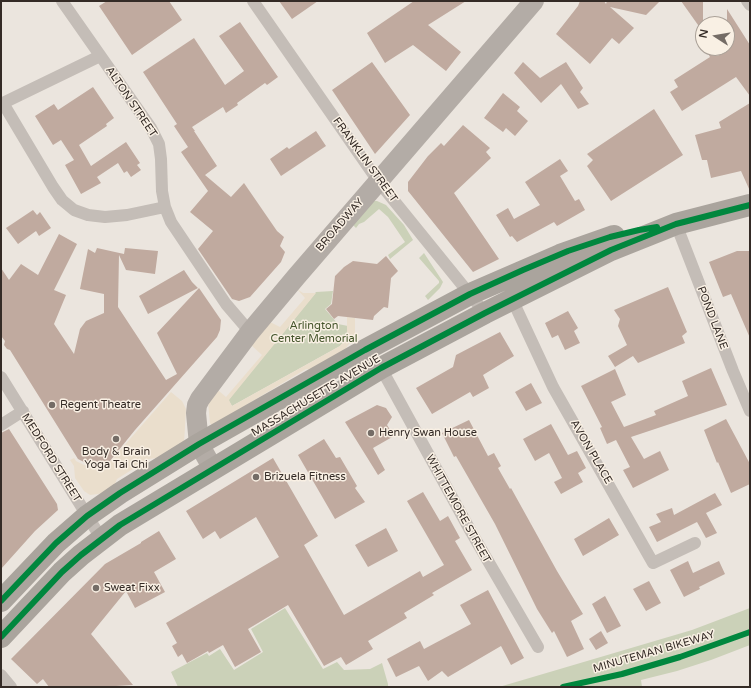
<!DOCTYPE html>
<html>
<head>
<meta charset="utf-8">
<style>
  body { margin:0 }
  #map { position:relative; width:751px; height:688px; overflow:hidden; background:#ebe5de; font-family:"Varela Round",sans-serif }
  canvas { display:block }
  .frame { position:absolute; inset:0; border:2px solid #342b26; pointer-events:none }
  .north { position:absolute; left:695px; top:16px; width:40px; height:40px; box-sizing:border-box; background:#f9f0e4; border:1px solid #aaa198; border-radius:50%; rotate:282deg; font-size:11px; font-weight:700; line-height:16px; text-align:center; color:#342b26 }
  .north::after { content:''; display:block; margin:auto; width:14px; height:18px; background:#746c66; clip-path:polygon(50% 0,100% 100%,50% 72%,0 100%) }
</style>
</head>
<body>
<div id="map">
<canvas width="751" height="688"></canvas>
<div class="frame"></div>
<div class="north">N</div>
</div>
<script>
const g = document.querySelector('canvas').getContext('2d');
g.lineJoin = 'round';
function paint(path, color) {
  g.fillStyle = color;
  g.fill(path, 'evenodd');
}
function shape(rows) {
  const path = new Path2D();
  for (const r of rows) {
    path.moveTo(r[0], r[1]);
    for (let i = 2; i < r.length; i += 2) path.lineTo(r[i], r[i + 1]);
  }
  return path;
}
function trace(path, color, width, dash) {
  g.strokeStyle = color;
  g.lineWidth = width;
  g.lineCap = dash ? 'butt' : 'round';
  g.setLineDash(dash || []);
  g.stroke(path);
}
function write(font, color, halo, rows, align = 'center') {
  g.font = font + ' "Varela Round",sans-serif';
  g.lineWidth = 3;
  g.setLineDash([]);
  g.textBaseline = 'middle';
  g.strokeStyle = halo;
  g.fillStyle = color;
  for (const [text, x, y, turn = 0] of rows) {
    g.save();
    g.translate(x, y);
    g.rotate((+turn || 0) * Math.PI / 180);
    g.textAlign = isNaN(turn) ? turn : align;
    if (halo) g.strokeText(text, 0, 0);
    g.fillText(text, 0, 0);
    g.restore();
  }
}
paint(shape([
  [372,201,377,201,386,205,404,225,413,240,390,259,388,255,405,242,388,217,379,209,364,222,359,224,356,228,352,224],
  [424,253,443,282,440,288,428,300,425,296,439,283,439,281,419,258],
  [333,291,331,304,325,309,338,324,348,326,347,333,343,343,340,346,232,406,228,400,316,292],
  [285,608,323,669,337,662,344,670,370,669,382,663,388,684,388,687,178,687,171,672,207,653,209,656,220,649,234,670,263,652,251,629],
  [750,608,750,645,711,660,677,671,641,680,642,687,499,687,692,630]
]), '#cbd1b8');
paint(shape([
  [297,289,303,293,316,293,229,400,232,406,340,346,343,342,347,333,347,317,355,318,355,333,349,344,341,355,318,371,306,369,246,405,214,428,210,423,208,402,215,392,219,391,226,397,262,355,251,345,270,322,280,327,305,298],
  [171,392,182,401,186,409,184,443,164,457,149,459,117,479,115,484,107,491,98,494,90,495,84,491,75,478,74,466,70,460,74,458,76,461,84,465,98,470,109,463]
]), '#eadecc');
paint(shape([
  [107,1,169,1,182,20,132,55,99,6],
  [279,1,318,1,292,19],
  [414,1,466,1,428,25,461,52,446,71,413,45,385,63,367,33],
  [580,1,604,1,606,4,607,1,660,1,646,15,610,7,634,28,619,44,612,38,590,64,556,34,578,6],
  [681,1,703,1,703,32],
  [727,9,750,45,750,96,736,77,682,111,670,92,678,87,674,80,710,57,705,48,727,48],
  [240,22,278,77,267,85,265,83,237,103,238,105,226,113,223,107,192,127,195,131,194,131,217,166,205,175,231,197,244,183,277,231,284,237,280,246,285,252,281,262,250,297,239,301,232,299,198,249,213,231,190,212,208,191,181,152,188,147,174,126,177,124,143,72,194,38,225,85,244,71,219,36],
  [372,62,410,115,375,154,332,90],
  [523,62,540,78,566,62,583,88,580,92,589,104,578,109,561,84,541,103,514,73],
  [93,87,114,118,106,124,107,126,79,145,91,166,126,142,140,163,137,165,141,170,131,177,127,171,124,173,118,163,97,177,101,183,81,194,65,165,74,160,61,140,53,145,35,116,54,104,58,110],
  [503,93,520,107,517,111,528,121,515,136,506,128,503,132,484,118],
  [750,103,750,191,741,171,711,178,707,160,702,160,695,135,721,128,719,122],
  [654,109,683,155,611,201,587,166,593,160,587,154],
  [463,125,490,148,486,152,491,158,454,193,499,259,473,272,408,191,408,182,428,156,441,143,444,146],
  [316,131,326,146,281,176,270,159,287,147,289,149],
  [560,159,568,171,560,176,575,201,579,199,585,210,557,226,554,222,517,242,512,236,510,237,496,215,508,208,514,219,540,205,525,182],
  [33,210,37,215,40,212,51,228,39,236,36,231,18,244,6,228],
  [59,234,77,244,54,290,66,295,54,324,74,354,80,329,86,321,104,313,104,294,80,289,88,249,95,253,97,248,124,254,125,248,158,251,155,274,126,270,119,255,118,307,166,380,177,374,157,333,199,288,221,320,220,330,217,337,135,430,110,461,98,469,78,459,10,350,7,349,4,345,5,341,1,336,1,268,9,280,21,264,38,275],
  [737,251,750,251,750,338,731,294,723,297,709,262],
  [386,256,398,271,391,278,388,308,384,307,374,316,373,320,338,316,334,319,326,309,332,304,335,276,344,267,353,261,377,264],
  [184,270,192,282,198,288,148,314,139,296],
  [668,287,687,332,682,336,685,343,638,363,633,356,615,367,608,356,627,345,618,326,620,319,614,310],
  [568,311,578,328,574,331,580,343,565,350,558,335,552,338,545,323],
  [500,332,514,356,483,375,489,388,473,397,470,392,432,414,416,388,453,367,456,355],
  [711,368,727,405,631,437,644,459,660,451,669,470,633,488,623,470,630,467,616,440,607,444,600,428,602,427,581,386,615,369,626,395,611,402,624,427,656,415,654,411,688,396,682,381],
  [531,383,542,403,526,411,515,392],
  [377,405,386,408,392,417,387,425,394,436,373,448,385,470,378,475,345,422],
  [726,419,750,464,750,484,731,493,718,462,717,463,704,430],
  [469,420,488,456,494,453,501,466,498,468,510,489,511,488,557,571,583,614,571,621,584,649,567,657,554,631,552,633,537,609,495,524,456,456,454,457,442,433],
  [551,424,568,455,577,451,586,468,578,473,583,482,561,494,554,482,562,478,549,453,535,461,523,439],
  [9,429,57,504,58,510,35,531,1,569,1,433],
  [324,439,336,458,340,457,357,486,355,488,365,502,335,519,298,455],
  [273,458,318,536,304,545,344,615,420,571,423,577,444,565,407,501,423,492,440,521,448,516,460,538,455,541,472,570,432,593,434,595,404,613,407,618,368,641,373,649,346,665,341,657,324,666,288,605,248,629,261,652,235,667,223,645,209,653,208,651,187,663,182,654,178,657,172,646,177,643,166,623,279,557,256,517,220,539,215,531,203,539,186,511],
  [715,493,722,505,706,513,717,533,706,538,697,522,657,542,649,527,661,522,656,514,672,508,674,515],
  [609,518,619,535,583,556,574,539],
  [386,528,398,551,368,567,355,545],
  [159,531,176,559,154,572,165,592,135,608,126,591,91,634,133,685,99,687,49,687,43,679,37,684,11,659,105,564,141,543,141,542],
  [688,561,693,573,719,561,725,574,699,587,700,589,684,597,670,570],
  [649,581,661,603,646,611,633,589],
  [488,590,524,658,511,665,501,646,448,677,442,671,428,681,419,666,396,677,387,659,420,641,424,649,471,624,460,605],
  [605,596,621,626,607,633,592,604],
  [601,631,608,643,596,650,589,639]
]), '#c0aa9f');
trace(shape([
  [62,1,151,128,159,144,161,159,162,191,165,207,171,222,226,304,250,332],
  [253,1,378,181,485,313],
  [747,1,750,5],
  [3,103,53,187,62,200,74,210,88,215,105,217,127,215,165,207],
  [1,104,100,56],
  [676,224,733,371,750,411],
  [512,299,553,387,653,563,695,543],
  [381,368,470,530,538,647],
  [1,377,101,538],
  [1,425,23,411],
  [1,675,11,687]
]), '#c4bdb7', 12);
trace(shape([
  [213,469,199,444,196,413,197,405,200,399,250,332,296,277,534,1]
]), '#b3aca6', 20);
trace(shape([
  [1,601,56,543,87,516,120,493,199,444,365,350,470,294,560,255,614,236],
  [1,637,62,572,81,555,120,525,381,368,485,313,611,250,676,224,750,205]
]), '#aaa49d', 22);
trace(shape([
  [1,601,56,543,87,516,120,493,199,444,365,350,470,294,523,270,568,251,610,237,639,230,657,227],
  [1,637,62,572,81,555,120,525,381,368,485,313,611,250,676,224,750,205],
  [563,687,622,674,680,657,750,632]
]), '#00873e', 6);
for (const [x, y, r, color] of [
  [52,405,4,"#746c66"],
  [371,433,4,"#746c66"],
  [116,439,4,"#746c66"],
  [256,477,4,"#746c66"],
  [96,588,4,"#746c66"]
]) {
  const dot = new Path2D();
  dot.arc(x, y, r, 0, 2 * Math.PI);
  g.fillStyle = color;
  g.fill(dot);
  trace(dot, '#f9f0e4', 1.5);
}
write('11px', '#342b26', '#f9f0e4', [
  ["ALTON STREET",131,102,56],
  ["FRANKLIN STREET",365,160,54],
  ["BROADWAY",340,225,-49],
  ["POND LANE",712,318,69],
  ["MASSACHUSETTS AVENUE",316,396,-31],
  ["AVON PLACE",591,452,60],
  ["MEDFORD STREET",51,458,58],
  ["WHITTEMORE STREET",458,509,61],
  ["MINUTEMAN BIKEWAY",654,652,-16]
]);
write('11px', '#425329', '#f9f0e4', [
  ["Arlington",314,326],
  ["Center Memorial",314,339]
]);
write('11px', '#342b26', '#f9f0e4', [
  ["Regent Theatre",60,405],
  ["Henry Swan House",379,433],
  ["Body & Brain",116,452,"center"],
  ["Yoga Tai Chi",116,465,"center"],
  ["Brizuela Fitness",264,477],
  ["Sweat Fixx",104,588]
], 'left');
</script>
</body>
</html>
